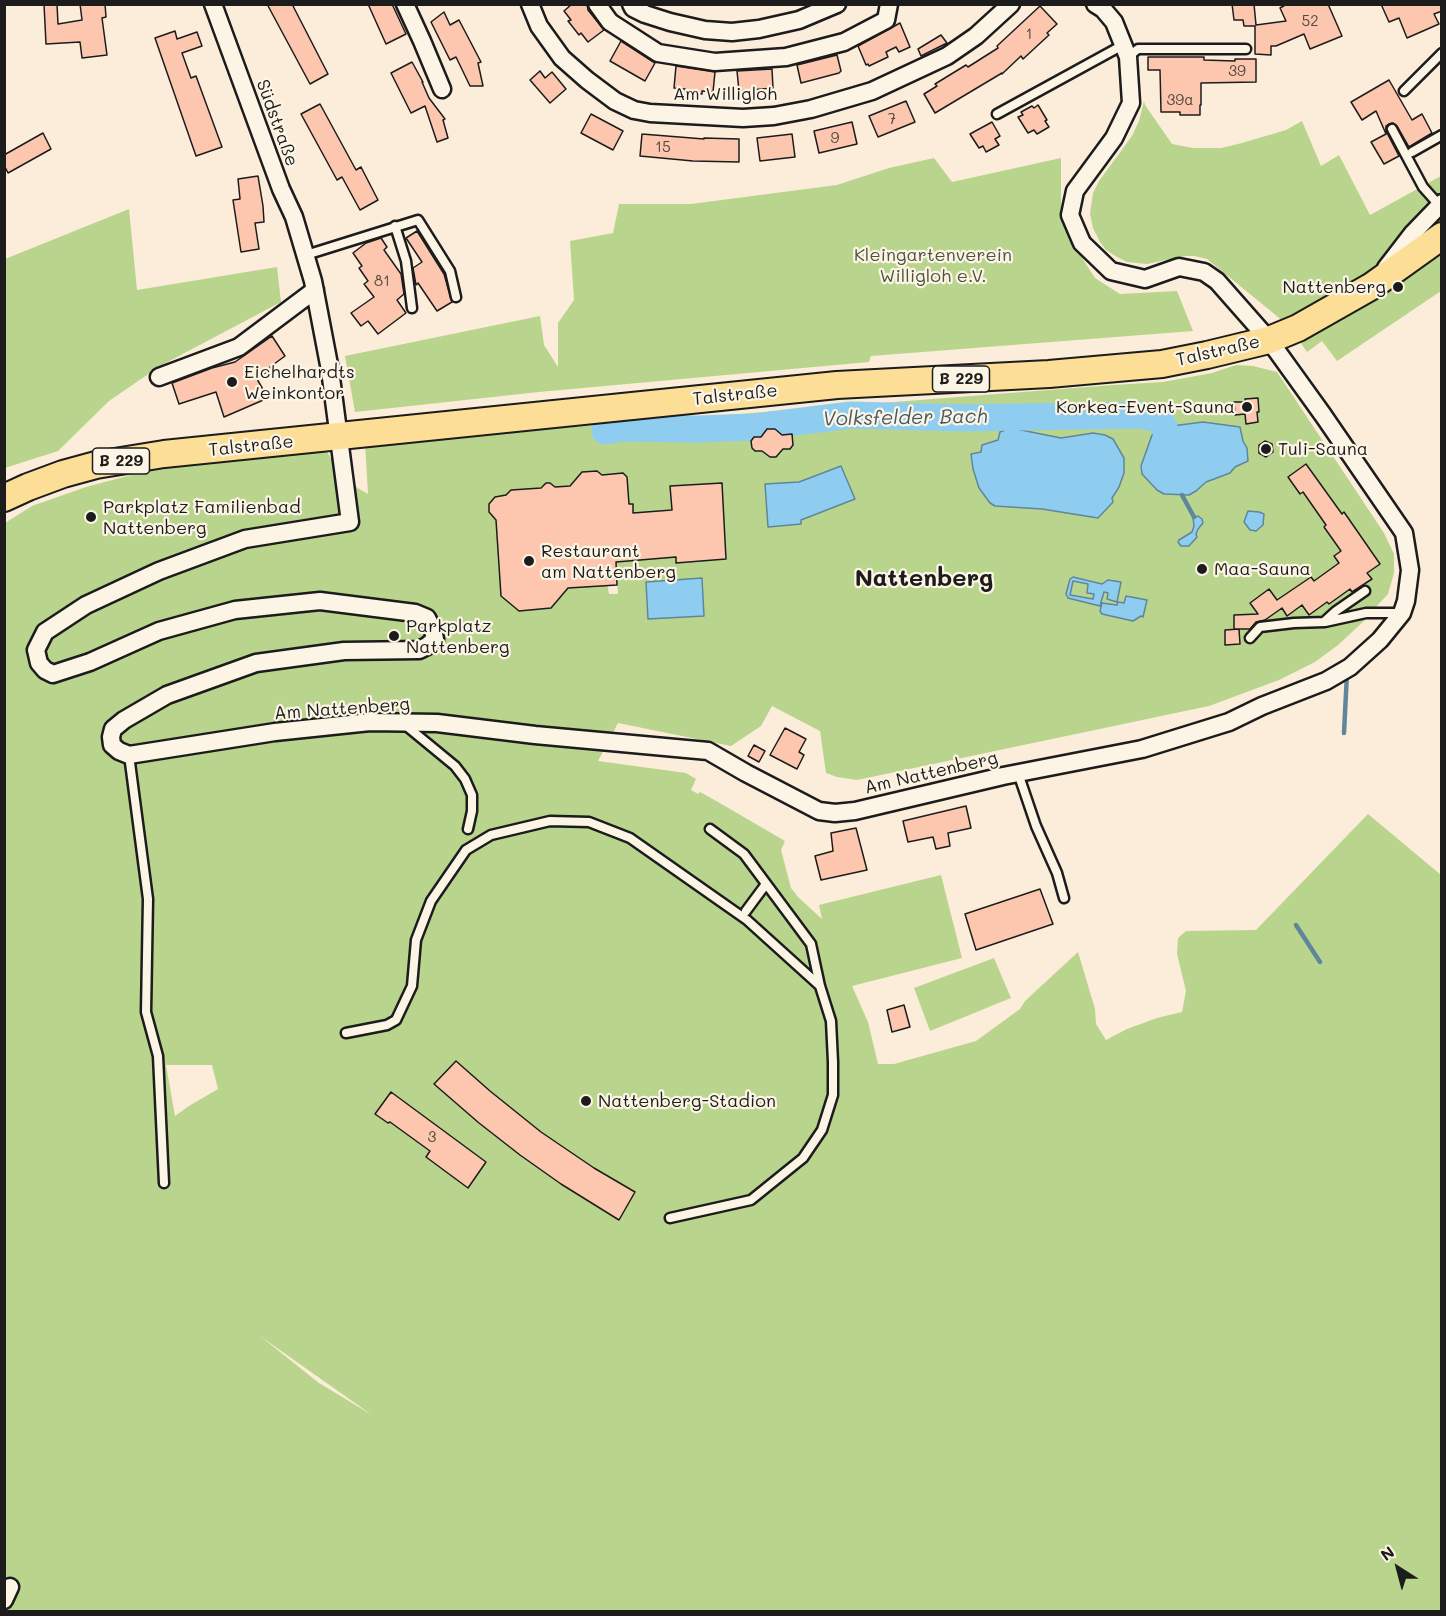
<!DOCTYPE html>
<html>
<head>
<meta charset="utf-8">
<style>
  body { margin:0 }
  #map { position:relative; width:1446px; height:1616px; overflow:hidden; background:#fcecda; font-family:Mali,sans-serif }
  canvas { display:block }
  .frame { position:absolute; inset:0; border:6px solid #1c1c1c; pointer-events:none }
  .north { position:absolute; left:1368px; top:1538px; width:60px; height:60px; -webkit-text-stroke:4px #fcf5e5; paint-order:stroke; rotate:324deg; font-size:16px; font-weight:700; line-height:24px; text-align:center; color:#1c1c1c }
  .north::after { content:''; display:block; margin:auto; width:21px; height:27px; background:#1c1c1c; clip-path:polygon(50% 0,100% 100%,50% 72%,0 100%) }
</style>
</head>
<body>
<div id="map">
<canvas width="1446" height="1616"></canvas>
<div class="frame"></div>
<div class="north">N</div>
</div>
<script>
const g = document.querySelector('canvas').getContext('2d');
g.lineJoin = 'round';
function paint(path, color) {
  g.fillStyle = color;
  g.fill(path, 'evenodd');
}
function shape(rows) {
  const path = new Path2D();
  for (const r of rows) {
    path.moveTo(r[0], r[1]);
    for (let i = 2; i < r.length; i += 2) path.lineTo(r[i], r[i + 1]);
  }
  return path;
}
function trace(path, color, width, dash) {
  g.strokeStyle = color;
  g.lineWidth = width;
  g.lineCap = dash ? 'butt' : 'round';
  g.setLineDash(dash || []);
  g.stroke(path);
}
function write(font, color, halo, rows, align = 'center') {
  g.font = font + ' Mali,sans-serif';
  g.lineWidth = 4.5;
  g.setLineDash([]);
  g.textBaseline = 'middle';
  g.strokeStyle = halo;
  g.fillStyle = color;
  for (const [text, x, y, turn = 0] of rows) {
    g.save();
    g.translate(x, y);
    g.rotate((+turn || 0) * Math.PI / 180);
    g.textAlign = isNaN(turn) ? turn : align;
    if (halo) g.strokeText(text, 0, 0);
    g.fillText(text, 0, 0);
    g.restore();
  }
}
paint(shape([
  [1144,101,1145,105,1172,144,1193,148,1221,148,1242,143,1286,130,1302,121,1321,166,1339,155,1370,215,1441,176,1441,291,1337,361,1322,341,1307,352,1289,326,1207,259,1194,256,1185,256,1147,264,1127,262,1117,257,1106,250,1100,242,1093,228,1090,214,1093,193,1099,181,1132,136,1139,121],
  [934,158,952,182,1061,158,1061,216,1073,244,1095,278,1120,294,1177,291,1193,331,871,356,869,362,539,392,355,412,345,356,540,316,544,345,558,367,558,323,574,300,570,241,613,233,619,204,691,204,837,185,889,168],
  [129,209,137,290,277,267,281,302,160,366,109,401,58,451,5,468,5,259],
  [1236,365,1253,366,1277,372,1384,533,1394,554,1394,573,1388,594,1374,609,1367,608,1365,620,1338,645,1315,662,1279,680,1209,706,857,780,837,777,826,773,820,731,772,706,761,726,731,746,618,723,598,761,686,773,696,779,691,790,698,794,700,792,718,802,785,841,781,850,791,888,798,897,822,919,819,905,941,875,962,958,852,986,868,1022,878,1064,894,1064,976,1041,1020,1009,1025,1001,1078,952,1095,1009,1096,1024,1106,1040,1127,1029,1157,1018,1182,1012,1186,991,1177,954,1178,938,1186,931,1256,930,1368,814,1441,875,1441,1611,5,1612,5,523,32,506,86,487,150,470,215,461,326,450,344,480,368,494,365,443,1113,385,1163,382,1212,373],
  [597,471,602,475,597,506,633,504,633,513,672,510,671,486,721,483,726,559,677,563,676,557,616,562,618,594,609,594,606,577,566,588,551,608,519,611,501,595,496,520,489,512,489,504,496,497,506,495,512,490,542,488,546,483,550,483,554,487,570,486,582,472],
  [166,1065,212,1065,218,1089,189,1106,175,1116],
  [260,1336,372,1415,319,1383],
  [994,958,1011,998,930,1031,914,988]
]), '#b9d58d');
const water = shape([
  [1203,422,1240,427,1243,441,1247,448,1248,461,1235,467,1230,473,1206,482,1196,491,1189,495,1164,494,1157,490,1142,474,1141,466,1152,435,1164,427,1203,422],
  [1006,427,1061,438,1093,433,1105,435,1113,439,1124,458,1124,473,1119,487,1112,498,1113,502,1098,518,1042,509,995,506,990,503,979,488,973,469,971,454,981,452,982,445,998,440,1000,432,1005,430,1006,427],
  [841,466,855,499,801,520,801,524,768,527,765,484,799,482,841,466],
  [1248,511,1259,512,1264,514,1263,525,1256,531,1250,530,1244,522,1248,511],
  [1198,516,1202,519,1203,523,1198,529,1196,534,1197,537,1189,546,1181,546,1178,542,1179,540,1192,532,1194,526,1193,518,1198,516],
  [1073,577,1102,584,1108,580,1121,582,1117,602,1107,599,1108,593,1104,592,1100,606,1068,598,1066,594,1070,579,1073,577],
  [1073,581,1088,584,1087,593,1094,594,1093,599,1070,595,1073,581],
  [702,578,704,616,648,619,646,582,702,578],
  [1126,596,1147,600,1143,617,1141,616,1133,621,1102,614,1100,611,1102,603,1117,605,1118,602,1124,603,1126,596]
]);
paint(water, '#8ecdef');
trace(water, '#60869b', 1.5);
trace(shape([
  [1182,495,1194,517],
  [1344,733,1347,673],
  [1296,925,1320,962]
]), '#60869b', 4.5);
trace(shape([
  [605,431,625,428,698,429,754,427,851,415,962,418,1141,415,1159,419,1164,427]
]), '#8ecdef', 27);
const building = shape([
  [44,4,57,4,58,24,82,20,80,4,105,4,106,17,102,18,107,55,82,58,80,42,46,44,44,4],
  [267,4,292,4,328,74,310,84,267,4],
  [368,4,392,4,406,34,386,44,368,4],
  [572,4,587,4,588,10,604,30,588,42,581,33,579,35,568,21,571,20,564,11,572,4],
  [1232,4,1254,4,1256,25,1286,21,1280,8,1287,4,1328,4,1342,36,1310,49,1304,34,1276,46,1271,46,1271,55,1255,54,1255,26,1244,26,1243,20,1234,20,1232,4],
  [1381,4,1442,4,1442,11,1434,14,1439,24,1407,38,1399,18,1389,22,1381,4],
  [1040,6,1057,24,1047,33,1049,35,1023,59,1021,56,1002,74,1002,73,935,113,924,94,937,86,935,84,966,65,968,67,998,48,997,46,1040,6],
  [444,12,450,25,459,20,481,62,478,63,483,86,470,86,456,57,450,60,431,22,444,12],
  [900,23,910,47,899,52,896,47,886,52,888,57,869,66,868,64,866,65,858,46,900,23],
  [175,31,177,39,197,32,202,46,182,53,191,78,196,76,222,147,196,156,155,38,175,31],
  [941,35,947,43,921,56,918,49,941,35],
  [621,41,655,63,645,81,610,61,621,41],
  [837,55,841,71,839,73,801,83,797,65,837,55],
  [1148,57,1204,57,1204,60,1235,61,1235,59,1256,59,1256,82,1201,83,1201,105,1200,105,1200,115,1180,115,1180,112,1161,112,1160,70,1148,70,1148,57],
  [412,62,423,82,422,82,429,98,445,119,443,120,448,138,437,142,425,106,411,113,391,73,412,62],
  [676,66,715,72,713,92,702,91,702,94,685,92,685,89,674,88,676,66],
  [772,69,773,88,739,91,737,71,772,69],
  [540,71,545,78,552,72,566,89,550,103,530,80,540,71],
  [1389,80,1412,120,1422,114,1432,133,1409,147,1397,126,1393,123,1389,124,1386,126,1386,131,1399,156,1384,164,1371,142,1386,134,1376,111,1362,120,1351,102,1389,80],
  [906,101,915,122,878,137,869,116,906,101],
  [320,104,356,170,361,167,378,200,360,210,342,177,337,180,301,114,320,104],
  [1038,105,1047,120,1045,121,1049,127,1037,134,1034,130,1028,133,1018,117,1023,115,1021,112,1032,106,1034,108,1038,105],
  [591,114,623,131,613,150,581,133,591,114],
  [852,122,857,144,819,153,814,131,852,122],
  [992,122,1000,136,995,139,999,145,986,152,983,146,979,148,970,134,992,122],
  [43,133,51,149,8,173,4,165,4,155,43,133],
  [642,134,704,139,704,138,739,139,739,162,693,161,640,156,642,134],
  [792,134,795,157,760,161,757,138,792,134],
  [258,176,263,206,264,222,255,223,259,249,241,252,233,200,240,199,238,179,258,176],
  [417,231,444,274,452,302,437,311,418,283,416,285,413,268,422,262,406,238,417,231],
  [381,238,387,247,384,250,401,274,404,294,397,300,406,313,378,334,368,321,361,326,351,313,374,297,364,284,368,281,359,268,362,266,353,253,366,243,381,238],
  [272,336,285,356,270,367,271,369,257,379,268,398,224,417,216,392,179,404,172,383,212,368,235,362,272,336],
  [1258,398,1259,412,1257,412,1258,422,1246,424,1245,414,1235,415,1234,402,1246,402,1245,399,1258,398],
  [767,429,775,429,782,435,792,434,793,445,790,449,783,449,776,457,770,457,762,451,755,451,752,448,751,441,754,437,761,437,767,429],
  [1265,441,1272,444,1273,452,1266,457,1259,453,1259,445,1265,441],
  [1306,464,1342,514,1344,512,1380,564,1367,573,1372,579,1352,592,1350,589,1329,604,1327,602,1309,615,1302,605,1287,616,1282,608,1265,620,1256,622,1250,629,1234,629,1234,615,1258,614,1250,603,1269,589,1277,600,1311,577,1314,581,1339,563,1334,556,1341,551,1324,527,1326,525,1303,492,1300,494,1288,477,1306,464],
  [597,471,602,475,623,473,627,477,629,504,633,504,633,513,672,510,670,486,722,483,726,559,676,563,676,557,616,562,617,585,568,588,551,608,519,611,501,596,496,520,489,512,489,504,495,497,506,495,511,490,541,488,546,483,550,483,555,487,570,486,582,472,597,471],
  [1239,629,1240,644,1225,645,1225,630,1239,629],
  [785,728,806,739,799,752,804,755,797,769,770,755,785,728],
  [754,745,765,751,759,762,748,756,754,745],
  [966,806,971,828,948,833,950,846,936,849,933,837,908,842,903,821,966,806],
  [856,828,867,870,821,880,815,856,833,851,831,833,856,828],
  [1040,889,1053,924,976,950,965,914,1040,889],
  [904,1005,910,1027,892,1032,887,1010,904,1005],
  [456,1061,490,1091,541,1132,594,1168,635,1192,619,1220,561,1184,520,1155,479,1123,434,1084,456,1061],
  [391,1092,486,1162,468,1188,426,1157,430,1151,390,1122,388,1123,375,1114,391,1092]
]);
paint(building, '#fcc7ae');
trace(building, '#1c1c1c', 1.5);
const service = shape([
  [1128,57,1138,49,1246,49],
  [1404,91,1442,53],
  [997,114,1123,45],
  [1392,129,1423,187,1439,205],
  [1412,152,1442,135],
  [395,226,406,261,412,308],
  [306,255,418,220,450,271,456,297],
  [1325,621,1336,611,1365,591],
  [1250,638,1260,627,1294,623,1325,622,1366,613,1401,613],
  [404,724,455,766,465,779,472,795,472,811,468,829],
  [129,755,148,899,146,1012,158,1056,164,1183],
  [1018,773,1036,826,1057,873,1064,898],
  [746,911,766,884],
  [346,1033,387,1025,396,1020,412,986,416,940,431,901,466,850,491,835,550,821,589,822,630,838,747,920,820,986],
  [670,1218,751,1200,803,1158,822,1130,833,1095,833,1062,831,1021,820,986,811,944,744,854,710,829]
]);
const minor = shape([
  [213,4,281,189,294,217,313,281,330,370,350,522,245,539,159,571,86,605,45,632,36,650,39,663,45,670,53,674,90,662,159,631,235,610,320,601,415,613,427,618,433,630,435,639,427,646,419,650,344,651,256,663,167,695,124,720,113,729,111,737,112,745,119,751,129,755,275,732,370,722,437,723,535,735,708,751,746,773,819,811,835,813,855,811,1003,776,1142,749,1229,722,1262,706,1326,681,1350,667,1380,640,1402,613,1406,601,1410,570,1404,533,1323,415,1269,340,1217,281,1204,272,1179,267,1145,279,1111,271,1082,243,1070,215,1075,191,1114,138,1131,103,1128,57,1114,22,1103,9,1095,4],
  [405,4,422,41,442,89],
  [530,4,539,26,562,58,587,80,615,101,634,110,650,113,743,118,774,116,811,109,872,91,947,56,976,36,1011,4],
  [597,4,610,22,658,53,715,62,786,57,844,42,886,20,889,4],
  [631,4,633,8,645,14,670,22,705,30,732,32,759,29,799,20,837,4],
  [1386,268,1413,233,1442,203],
  [159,377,239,347,315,290],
  [4,1600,10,1587]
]);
const primary = shape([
  [4,498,28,487,63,474,96,465,164,454,837,385,1049,374,1162,364,1207,355,1269,340,1298,328,1372,286,1442,236]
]);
trace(service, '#1c1c1c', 13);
trace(minor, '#1c1c1c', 21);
trace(primary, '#1c1c1c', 30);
trace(service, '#fcf5e5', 8);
trace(minor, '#fcf5e5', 16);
trace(primary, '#fcde96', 26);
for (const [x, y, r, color] of [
  [1398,287,6,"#1c1c1c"],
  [232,382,6,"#1c1c1c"],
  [1247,407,6,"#1c1c1c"],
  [1266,449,6,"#1c1c1c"],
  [91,517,6,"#1c1c1c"],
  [529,561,6,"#1c1c1c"],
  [1202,569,6,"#1c1c1c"],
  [394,636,6,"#1c1c1c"],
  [586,1101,6,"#1c1c1c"]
]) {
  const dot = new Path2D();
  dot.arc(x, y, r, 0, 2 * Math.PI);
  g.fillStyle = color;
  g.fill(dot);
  trace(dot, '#fcf5e5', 2);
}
write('15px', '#544740', null, [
  ["52",1310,21],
  ["1",1029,34],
  ["39",1237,71],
  ["39a",1180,100],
  ["7",892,119],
  ["9",835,138],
  ["15",663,147],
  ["81",382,281],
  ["3",432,1137]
]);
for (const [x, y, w] of [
  [961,379,57],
  [121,461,57]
]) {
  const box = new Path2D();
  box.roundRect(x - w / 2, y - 13, w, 26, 4.5);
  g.fillStyle = '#fcf5e5';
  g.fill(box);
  trace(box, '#1c1c1c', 1.5);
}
write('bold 16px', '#1c1c1c', null, [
  ["B 229",961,379],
  ["B 229",121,461]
]);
write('18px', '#1c1c1c', '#fcf5e5', [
  ["Am Willigloh",725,94],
  ["Südstraße",277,123,70],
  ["Talstraße",1218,351,-13],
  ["Talstraße",735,395,-6],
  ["Talstraße",251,446,-6],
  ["Am Nattenberg",342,709,-4],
  ["Am Nattenberg",931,773,-13]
]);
write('18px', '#4b543e', '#fcf5e5', [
  ["Kleingartenverein",933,255],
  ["Willigloh e.V.",933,276]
]);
write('18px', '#1c1c1c', '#fcf5e5', [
  ["Nattenberg",1386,287,"right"],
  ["Eichelhardts",244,372],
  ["Weinkontor",244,393],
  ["Korkea-Event-Sauna",1235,407,"right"],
  ["Tuli-Sauna",1278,449],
  ["Parkplatz Familienbad",103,507],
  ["Nattenberg",103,528],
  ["Restaurant",541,551],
  ["am Nattenberg",541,572],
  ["Maa-Sauna",1214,569],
  ["Parkplatz",406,626],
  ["Nattenberg",406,647],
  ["Nattenberg-Stadion",598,1101]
], 'left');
write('italic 20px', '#445a66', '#fcf5e5', [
  ["Volksfelder Bach",905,418,-1]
]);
write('bold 24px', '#1c1c1c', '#fcf5e5', [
  ["Nattenberg",924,579]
]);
</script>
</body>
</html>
